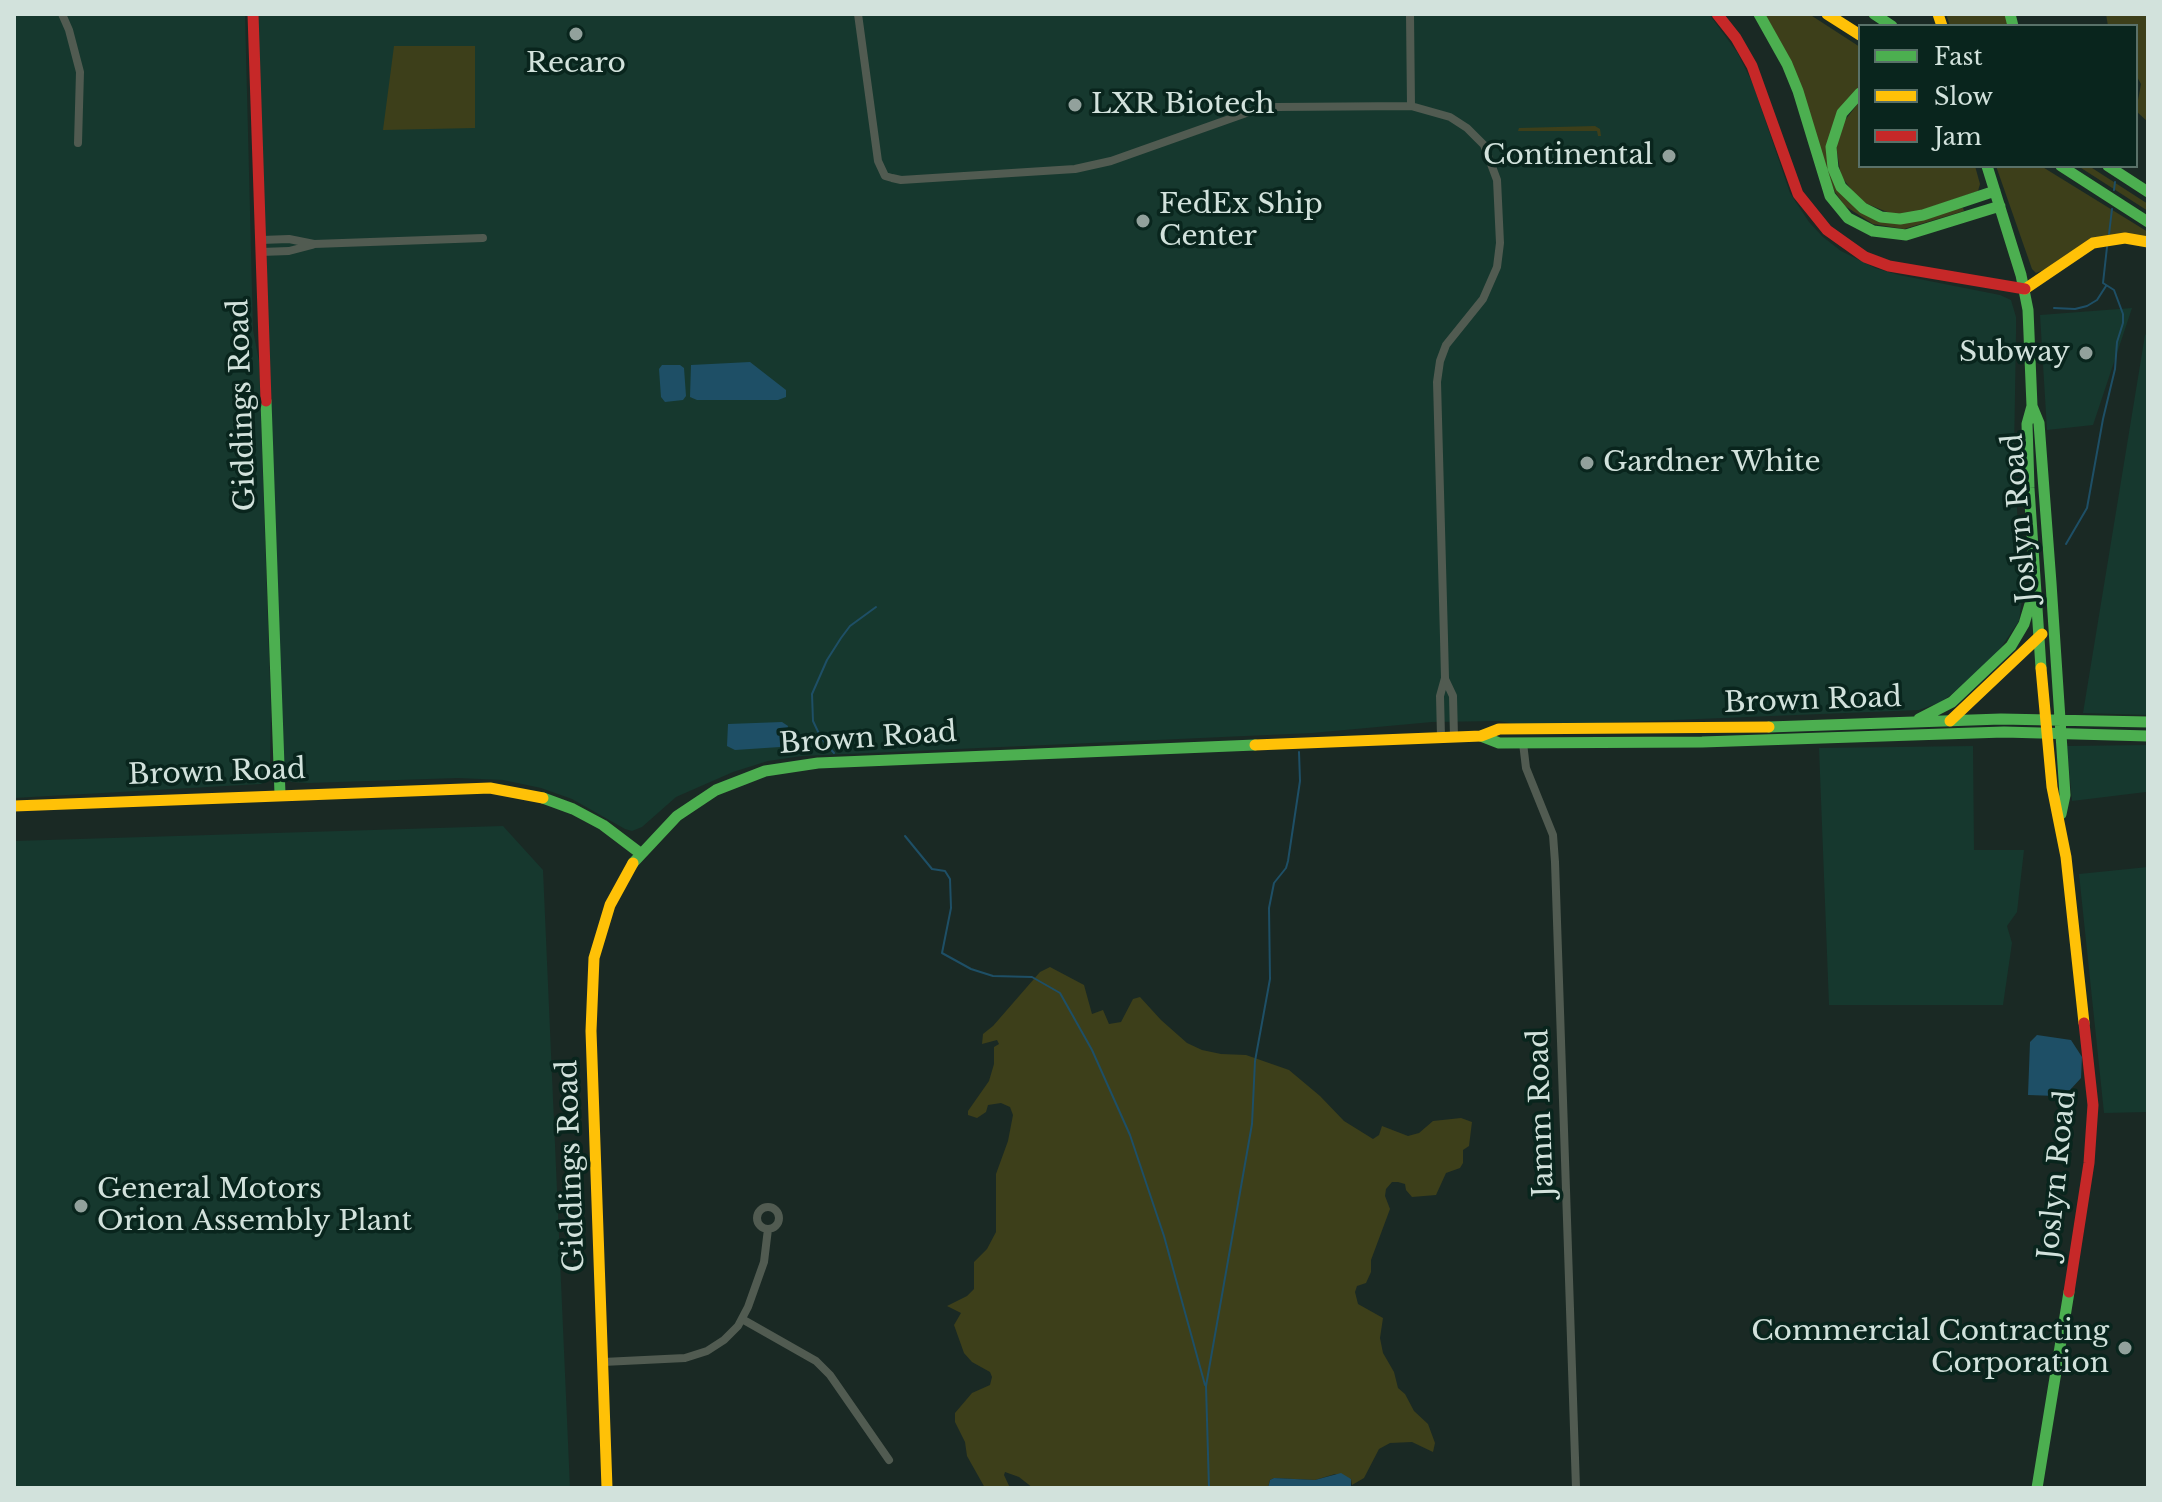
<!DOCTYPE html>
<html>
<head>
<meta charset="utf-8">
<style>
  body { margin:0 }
  #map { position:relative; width:2162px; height:1502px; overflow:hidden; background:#1a2924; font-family:"Libre Baskerville",serif }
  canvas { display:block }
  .frame { position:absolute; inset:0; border:16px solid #d2e2dc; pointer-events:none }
  .legend { position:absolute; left:1858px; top:24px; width:280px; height:144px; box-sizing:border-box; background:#09251d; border:2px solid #597169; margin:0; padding:10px 14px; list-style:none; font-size:24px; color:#d2e2dc }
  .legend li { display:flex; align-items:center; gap:16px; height:40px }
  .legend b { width:40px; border:2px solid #597169 }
</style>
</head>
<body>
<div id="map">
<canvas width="2162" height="1502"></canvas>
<div class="frame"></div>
<ul class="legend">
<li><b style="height:10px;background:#4caf50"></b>Fast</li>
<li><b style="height:10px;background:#ffc107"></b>Slow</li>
<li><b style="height:10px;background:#c62828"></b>Jam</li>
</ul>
</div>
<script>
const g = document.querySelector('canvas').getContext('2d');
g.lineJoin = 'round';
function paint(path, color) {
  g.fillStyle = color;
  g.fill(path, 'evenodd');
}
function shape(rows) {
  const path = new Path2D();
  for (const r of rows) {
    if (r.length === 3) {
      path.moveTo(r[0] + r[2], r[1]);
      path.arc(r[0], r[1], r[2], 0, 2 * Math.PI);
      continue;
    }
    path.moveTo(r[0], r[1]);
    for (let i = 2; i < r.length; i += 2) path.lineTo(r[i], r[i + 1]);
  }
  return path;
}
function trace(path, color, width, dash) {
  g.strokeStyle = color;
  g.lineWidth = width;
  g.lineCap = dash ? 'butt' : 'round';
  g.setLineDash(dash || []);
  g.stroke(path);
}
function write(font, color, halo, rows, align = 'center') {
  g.font = font + ' "Libre Baskerville",serif';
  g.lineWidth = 7;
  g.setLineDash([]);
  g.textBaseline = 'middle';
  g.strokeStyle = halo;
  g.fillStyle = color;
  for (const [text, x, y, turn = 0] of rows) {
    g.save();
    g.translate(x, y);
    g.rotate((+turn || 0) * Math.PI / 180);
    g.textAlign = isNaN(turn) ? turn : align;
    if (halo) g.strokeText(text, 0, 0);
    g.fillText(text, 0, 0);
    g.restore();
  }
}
paint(shape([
  [14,14,245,14,253,330,259,361,271,712,270,767,267,780,261,784,14,798],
  [257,14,1709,14,1737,52,1753,84,1790,193,1809,222,1823,237,1841,251,1875,268,1899,275,2000,295,2011,300,2016,317,2016,334,2014,454,2022,599,2019,621,1998,652,1953,693,1941,702,1919,710,1527,726,1498,721,1432,722,1312,733,802,756,768,761,733,772,676,797,642,827,632,831,625,829,572,799,541,788,503,780,458,778,309,783,291,782,285,773,282,740],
  [2132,308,2093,425,2047,430,2040,315],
  [2148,332,2148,715,2083,713,2145,335],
  [2148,745,2148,804,2146,792,2072,801,2067,746],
  [1973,746,1974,850,2024,850,2017,912,2007,926,2012,943,2003,1005,1829,1005,1819,748],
  [503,826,543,870,570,1488,14,1488,14,841],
  [2148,867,2148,1112,2104,1113,2079,874]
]), '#16382e');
paint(shape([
  [1764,14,1809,14,1860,47,1860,91,1849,99,1829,162,1868,216,1963,208,1964,211,1904,229,1873,224,1845,206,1835,192],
  [1946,14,2006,14,2009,26,1950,26],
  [2106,14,2148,14,2148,122,2136,111,2141,84,2136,75,2136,26,2108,26],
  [394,46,475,46,475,128,383,130],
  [1860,101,1860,166,1975,166,1980,184,1978,191,1917,212,1892,214,1860,201,1841,176,1836,146,1842,124],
  [1595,126,1600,129,1601,136,1598,136,1597,131,1518,131,1519,128],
  [1996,166,2041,166,2148,232,2148,239,2129,235,2036,273,2032,269],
  [2078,166,2089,166,2148,204,2148,211],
  [1050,967,1084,985,1092,1014,1103,1010,1109,1024,1121,1022,1133,999,1140,997,1161,1020,1187,1043,1202,1050,1221,1054,1246,1055,1289,1070,1320,1096,1344,1121,1373,1139,1379,1135,1382,1126,1408,1136,1419,1133,1433,1121,1461,1118,1472,1122,1469,1146,1463,1150,1463,1163,1460,1168,1446,1173,1436,1195,1412,1197,1406,1190,1405,1184,1398,1182,1392,1182,1386,1189,1385,1196,1390,1209,1371,1260,1371,1272,1366,1283,1357,1286,1355,1292,1358,1304,1383,1318,1380,1338,1383,1353,1394,1372,1398,1388,1405,1394,1414,1411,1428,1424,1435,1443,1433,1452,1412,1442,1390,1443,1379,1449,1364,1478,1352,1485,1351,1479,1335,1474,1315,1480,1274,1478,1270,1480,1268,1488,1033,1488,1019,1477,1005,1472,1004,1475,1010,1488,985,1488,967,1456,965,1442,955,1422,955,1413,972,1393,990,1385,992,1377,990,1372,972,1362,964,1353,954,1325,961,1313,947,1306,967,1296,974,1289,974,1262,987,1249,996,1232,996,1174,1008,1141,1013,1115,1010,1107,1001,1103,988,1105,986,1112,977,1118,968,1115,968,1111,989,1081,994,1064,994,1047,999,1044,997,1040,982,1044,983,1034,993,1026,1040,972]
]), '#3d3f1a');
paint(shape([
  [750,362,786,390,786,397,778,400,697,400,690,397,691,365],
  [662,365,680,365,684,368,686,396,683,400,665,402,661,397,659,369],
  [782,722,788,726,785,743,780,747,735,750,727,746,728,724],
  [2037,1035,2071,1040,2082,1057,2081,1078,2070,1090,2056,1096,2028,1095,2030,1042],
  [1341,1473,1351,1479,1351,1488,1268,1488,1270,1480,1274,1478,1315,1480]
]), '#1e4f66');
trace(shape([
  [2114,190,2115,182],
  [2109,234,2112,209],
  [2054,308,2075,309,2087,306,2097,300,2106,286],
  [2066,544,2087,508,2103,419,2115,369,2117,342,2123,323,2123,314,2114,290,2103,283,2107,247],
  [834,753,821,738,813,721,812,694,827,660,841,638,850,626,876,607],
  [905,836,932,869,945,871,950,879,951,908,942,953,971,969,993,976,1032,977,1060,993,1092,1050,1130,1135,1164,1236,1205,1385],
  [1209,1488,1206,1386,1252,1124,1255,1061,1270,979,1269,908,1274,883,1286,868,1288,861,1300,781,1299,752]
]), '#1e4f66', 2);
trace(shape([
  [62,14,69,30,80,72,78,143],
  [858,14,878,161,885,176,892,178,901,180,1075,169,1111,161,1252,111,1277,107,1411,106,1450,117,1467,128,1484,145,1497,180,1500,243,1497,267,1483,299,1446,345,1440,361,1437,382,1444,638,1445,678,1440,696,1441,737],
  [1410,14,1411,106],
  [261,240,289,239,314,244,483,238],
  [261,252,289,251,312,245],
  [1445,679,1453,696,1454,737],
  [1523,743,1526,768,1553,835,1555,862,1576,1488],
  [768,1218,11],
  [742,1319,816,1361,830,1375,889,1460],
  [603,1362,685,1358,707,1351,724,1340,738,1326,748,1307,764,1262,768,1229]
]), '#515b51', 8);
trace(shape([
  [1759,14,1787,64,1798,91,1830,196,1848,218,1873,231,1906,235,2000,206],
  [1874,14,1892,26],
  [2010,14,2013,26],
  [1860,93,1842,113,1831,147,1833,168,1841,187,1863,208,1881,217,1900,219,1923,215,1995,191],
  [1987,166,2021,275,2028,310,2032,406,2027,424,2029,488,2041,668],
  [2061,166,2148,222],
  [2108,166,2148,192],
  [266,401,280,794],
  [2032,406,2039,423,2051,583,2065,795,2061,814],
  [1919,719,1952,702,2011,646,2024,624,2033,594],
  [1769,727,2001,719,2148,722],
  [1481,736,1499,743,1702,742,2004,732,2148,736],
  [543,798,573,809,603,825,640,853],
  [633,863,677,816,716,790,765,771,818,763,1255,745],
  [2037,1488,2069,1292]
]), '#4caf50', 11);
trace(shape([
  [1827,14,1860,35],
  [1938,14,1942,26],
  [2025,289,2093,243,2125,238,2148,242],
  [2041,668,2052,787,2066,857,2084,1023],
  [1950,721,2042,634],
  [1255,745,1481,736,1499,729,1769,727],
  [14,806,490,788,543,798],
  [607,1488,591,1031,594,958,610,905,633,863]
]), '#ffc107', 11);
trace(shape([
  [253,14,266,401],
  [1717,14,1736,38,1752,66,1798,194,1827,230,1865,257,1889,266,2025,289],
  [2069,1292,2089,1163,2093,1105,2084,1023]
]), '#c62828', 11);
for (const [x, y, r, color] of [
  [576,34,8,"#92a19c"],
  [1075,105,8,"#92a19c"],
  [1669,156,8,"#92a19c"],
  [1143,221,8,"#92a19c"],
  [2086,353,8,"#92a19c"],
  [1587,463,8,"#92a19c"],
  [81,1206,8,"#92a19c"],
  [2125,1348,8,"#92a19c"]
]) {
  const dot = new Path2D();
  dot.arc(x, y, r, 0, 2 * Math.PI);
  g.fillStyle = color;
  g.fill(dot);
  trace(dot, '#09251d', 3);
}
write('28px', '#d2e2dc', '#09251d', [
  ["Recaro",576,64,"center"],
  ["LXR Biotech",1091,105],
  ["Continental",1653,156,"right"],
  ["FedEx Ship",1159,205],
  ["Center",1159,237],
  ["Subway",2070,353,"right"],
  ["Gardner White",1603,463],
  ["General Motors",97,1190],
  ["Orion Assembly Plant",97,1222],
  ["Commercial Contracting",2109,1332,"right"],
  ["Corporation",2109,1364,"right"]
], 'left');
write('28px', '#d2e2dc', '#09251d', [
  ["Giddings Road",243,405,-92],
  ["Joslyn Road",2021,518,-95],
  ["Brown Road",1813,701,-2],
  ["Brown Road",868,739,-4],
  ["Brown Road",217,773,-2],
  ["Jamm Road",1542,1113,-92],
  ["Giddings Road",572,1166,-92],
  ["Joslyn Road",2058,1175,-84]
]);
</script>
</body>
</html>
